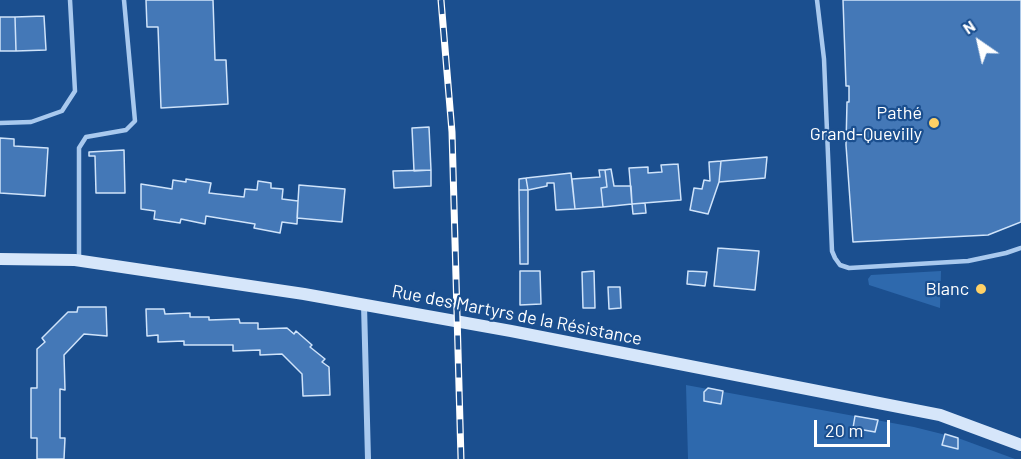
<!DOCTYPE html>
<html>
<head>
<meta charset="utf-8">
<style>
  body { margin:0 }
  #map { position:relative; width:1021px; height:459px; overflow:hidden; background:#1b4f8f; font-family:Barlow,sans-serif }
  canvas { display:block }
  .north { position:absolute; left:949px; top:12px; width:60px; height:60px; -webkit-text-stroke:4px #1b4f8f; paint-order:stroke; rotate:326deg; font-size:16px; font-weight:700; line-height:24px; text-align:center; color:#fff }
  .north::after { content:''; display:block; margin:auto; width:21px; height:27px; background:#fff; clip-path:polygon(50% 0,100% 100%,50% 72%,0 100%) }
  .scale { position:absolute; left:814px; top:420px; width:76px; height:27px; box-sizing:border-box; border:3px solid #fff; border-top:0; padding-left:8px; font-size:18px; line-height:21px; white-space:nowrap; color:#fff; -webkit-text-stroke:4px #1b4f8f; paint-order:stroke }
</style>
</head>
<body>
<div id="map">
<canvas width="1021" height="459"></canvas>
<div class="north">N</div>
<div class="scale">20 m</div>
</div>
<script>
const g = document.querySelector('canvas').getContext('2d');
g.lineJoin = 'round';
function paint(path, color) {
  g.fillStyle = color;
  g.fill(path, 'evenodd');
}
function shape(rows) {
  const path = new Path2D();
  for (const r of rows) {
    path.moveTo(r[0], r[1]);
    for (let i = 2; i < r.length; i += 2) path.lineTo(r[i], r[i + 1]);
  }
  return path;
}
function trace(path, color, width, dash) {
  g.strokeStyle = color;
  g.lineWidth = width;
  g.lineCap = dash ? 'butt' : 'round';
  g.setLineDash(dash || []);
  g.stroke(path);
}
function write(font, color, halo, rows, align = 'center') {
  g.font = font + ' Barlow,sans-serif';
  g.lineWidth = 4.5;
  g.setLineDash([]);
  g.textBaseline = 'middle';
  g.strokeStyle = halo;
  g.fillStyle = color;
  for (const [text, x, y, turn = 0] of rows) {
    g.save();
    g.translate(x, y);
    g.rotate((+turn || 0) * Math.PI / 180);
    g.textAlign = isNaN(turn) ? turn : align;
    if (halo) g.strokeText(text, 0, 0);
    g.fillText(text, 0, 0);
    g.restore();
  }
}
paint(shape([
  [941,271,940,308,869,285,868,279,871,275],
  [686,385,914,427,958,438,1015,459,688,459]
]), '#2e69ad');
const building = shape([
  [146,0,213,0,215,60,226,60,228,104,161,108,158,27,147,27,146,0],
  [843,0,1021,0,1021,222,988,235,853,242,846,145,847,102,849,102,849,86,846,86,843,0],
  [44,16,46,50,16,51,15,17,44,16],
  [0,17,15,17,16,51,0,51,0,17],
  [429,127,431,170,414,171,412,128,429,127],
  [0,138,14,139,14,146,48,148,45,196,0,193,0,138],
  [124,150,125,193,96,193,95,156,89,156,89,152,124,150],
  [767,157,765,178,719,182,721,161,767,157],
  [721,161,719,182,708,214,690,210,694,188,702,189,704,180,710,181,709,162,721,161],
  [678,164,681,200,632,204,629,168,648,167,648,173,662,172,661,165,678,164],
  [611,169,614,186,631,186,632,204,603,207,601,188,607,187,605,170,611,169],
  [431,170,431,186,394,188,393,171,431,170],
  [599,170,605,170,607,187,601,188,603,207,575,209,572,179,600,177,599,170],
  [571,173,575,209,556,210,554,183,547,183,547,186,528,190,526,178,571,173],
  [526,178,528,190,519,190,519,179,526,178],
  [186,179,211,183,209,193,244,197,245,189,257,190,258,181,271,183,271,188,283,189,282,199,298,201,297,224,282,222,280,233,254,228,255,224,206,216,205,224,181,219,180,223,154,219,155,211,141,209,141,184,172,189,173,180,186,182,186,179],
  [299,185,345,189,342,222,297,218,299,185],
  [519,190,528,190,528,264,520,264,519,190],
  [645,203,646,213,633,214,632,204,645,203],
  [718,248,759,251,755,290,714,286,718,248],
  [520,271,540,271,541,304,520,305,520,271],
  [594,271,595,308,583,308,582,272,594,271],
  [688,271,707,272,705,286,687,284,688,271],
  [608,287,620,287,621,308,609,309,608,287],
  [78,307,106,307,107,336,84,334,64,355,65,390,60,389,60,438,65,438,64,459,37,459,37,438,31,438,31,388,37,388,37,349,45,342,42,338,68,312,77,312,78,307],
  [146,309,164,309,165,314,190,313,190,317,209,317,209,320,239,319,240,323,258,323,258,329,287,328,294,334,296,331,312,345,310,347,325,359,322,362,329,367,330,395,303,396,302,374,282,354,260,355,260,350,233,351,233,345,184,345,184,341,158,342,158,335,147,336,146,309],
  [708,388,723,391,721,404,704,401,704,392,708,388],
  [855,416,878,420,875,432,853,428,855,416],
  [945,434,958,438,958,449,942,445,945,434]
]);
paint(building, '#4478b7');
trace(building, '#cfe3fa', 1.5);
trace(shape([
  [817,0,824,59,832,251,835,258,840,265,849,268,968,261,1006,253,1021,248],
  [0,123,31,122,62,111,75,91,70,0],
  [79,258,79,148,86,137,126,130,135,121,124,0]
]), '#a9c9ee', 4.5);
trace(shape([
  [364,305,368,459]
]), '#a9c9ee', 6);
trace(shape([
  [0,259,75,260,304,294,511,331,940,415,1021,445]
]), '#d6e6fa', 12);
const rail = shape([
  [441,0,452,132,461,459]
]);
trace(rail, '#fff', 7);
trace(rail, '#1b4f8f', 4.5, [14]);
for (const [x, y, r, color] of [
  [934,123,6,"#ffd166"],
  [981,289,6,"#ffd166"]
]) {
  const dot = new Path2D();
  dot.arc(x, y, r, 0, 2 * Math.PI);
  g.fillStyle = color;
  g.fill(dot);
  trace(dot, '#1b4f8f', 2);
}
write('18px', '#fff', '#1b4f8f', [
  ["Pathé",922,113],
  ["Grand-Quevilly",922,134],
  ["Blanc",969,289]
], 'right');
write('18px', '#fff', '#1b4f8f', [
  ["Rue des Martyrs de la Résistance",517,315,11]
]);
</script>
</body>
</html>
